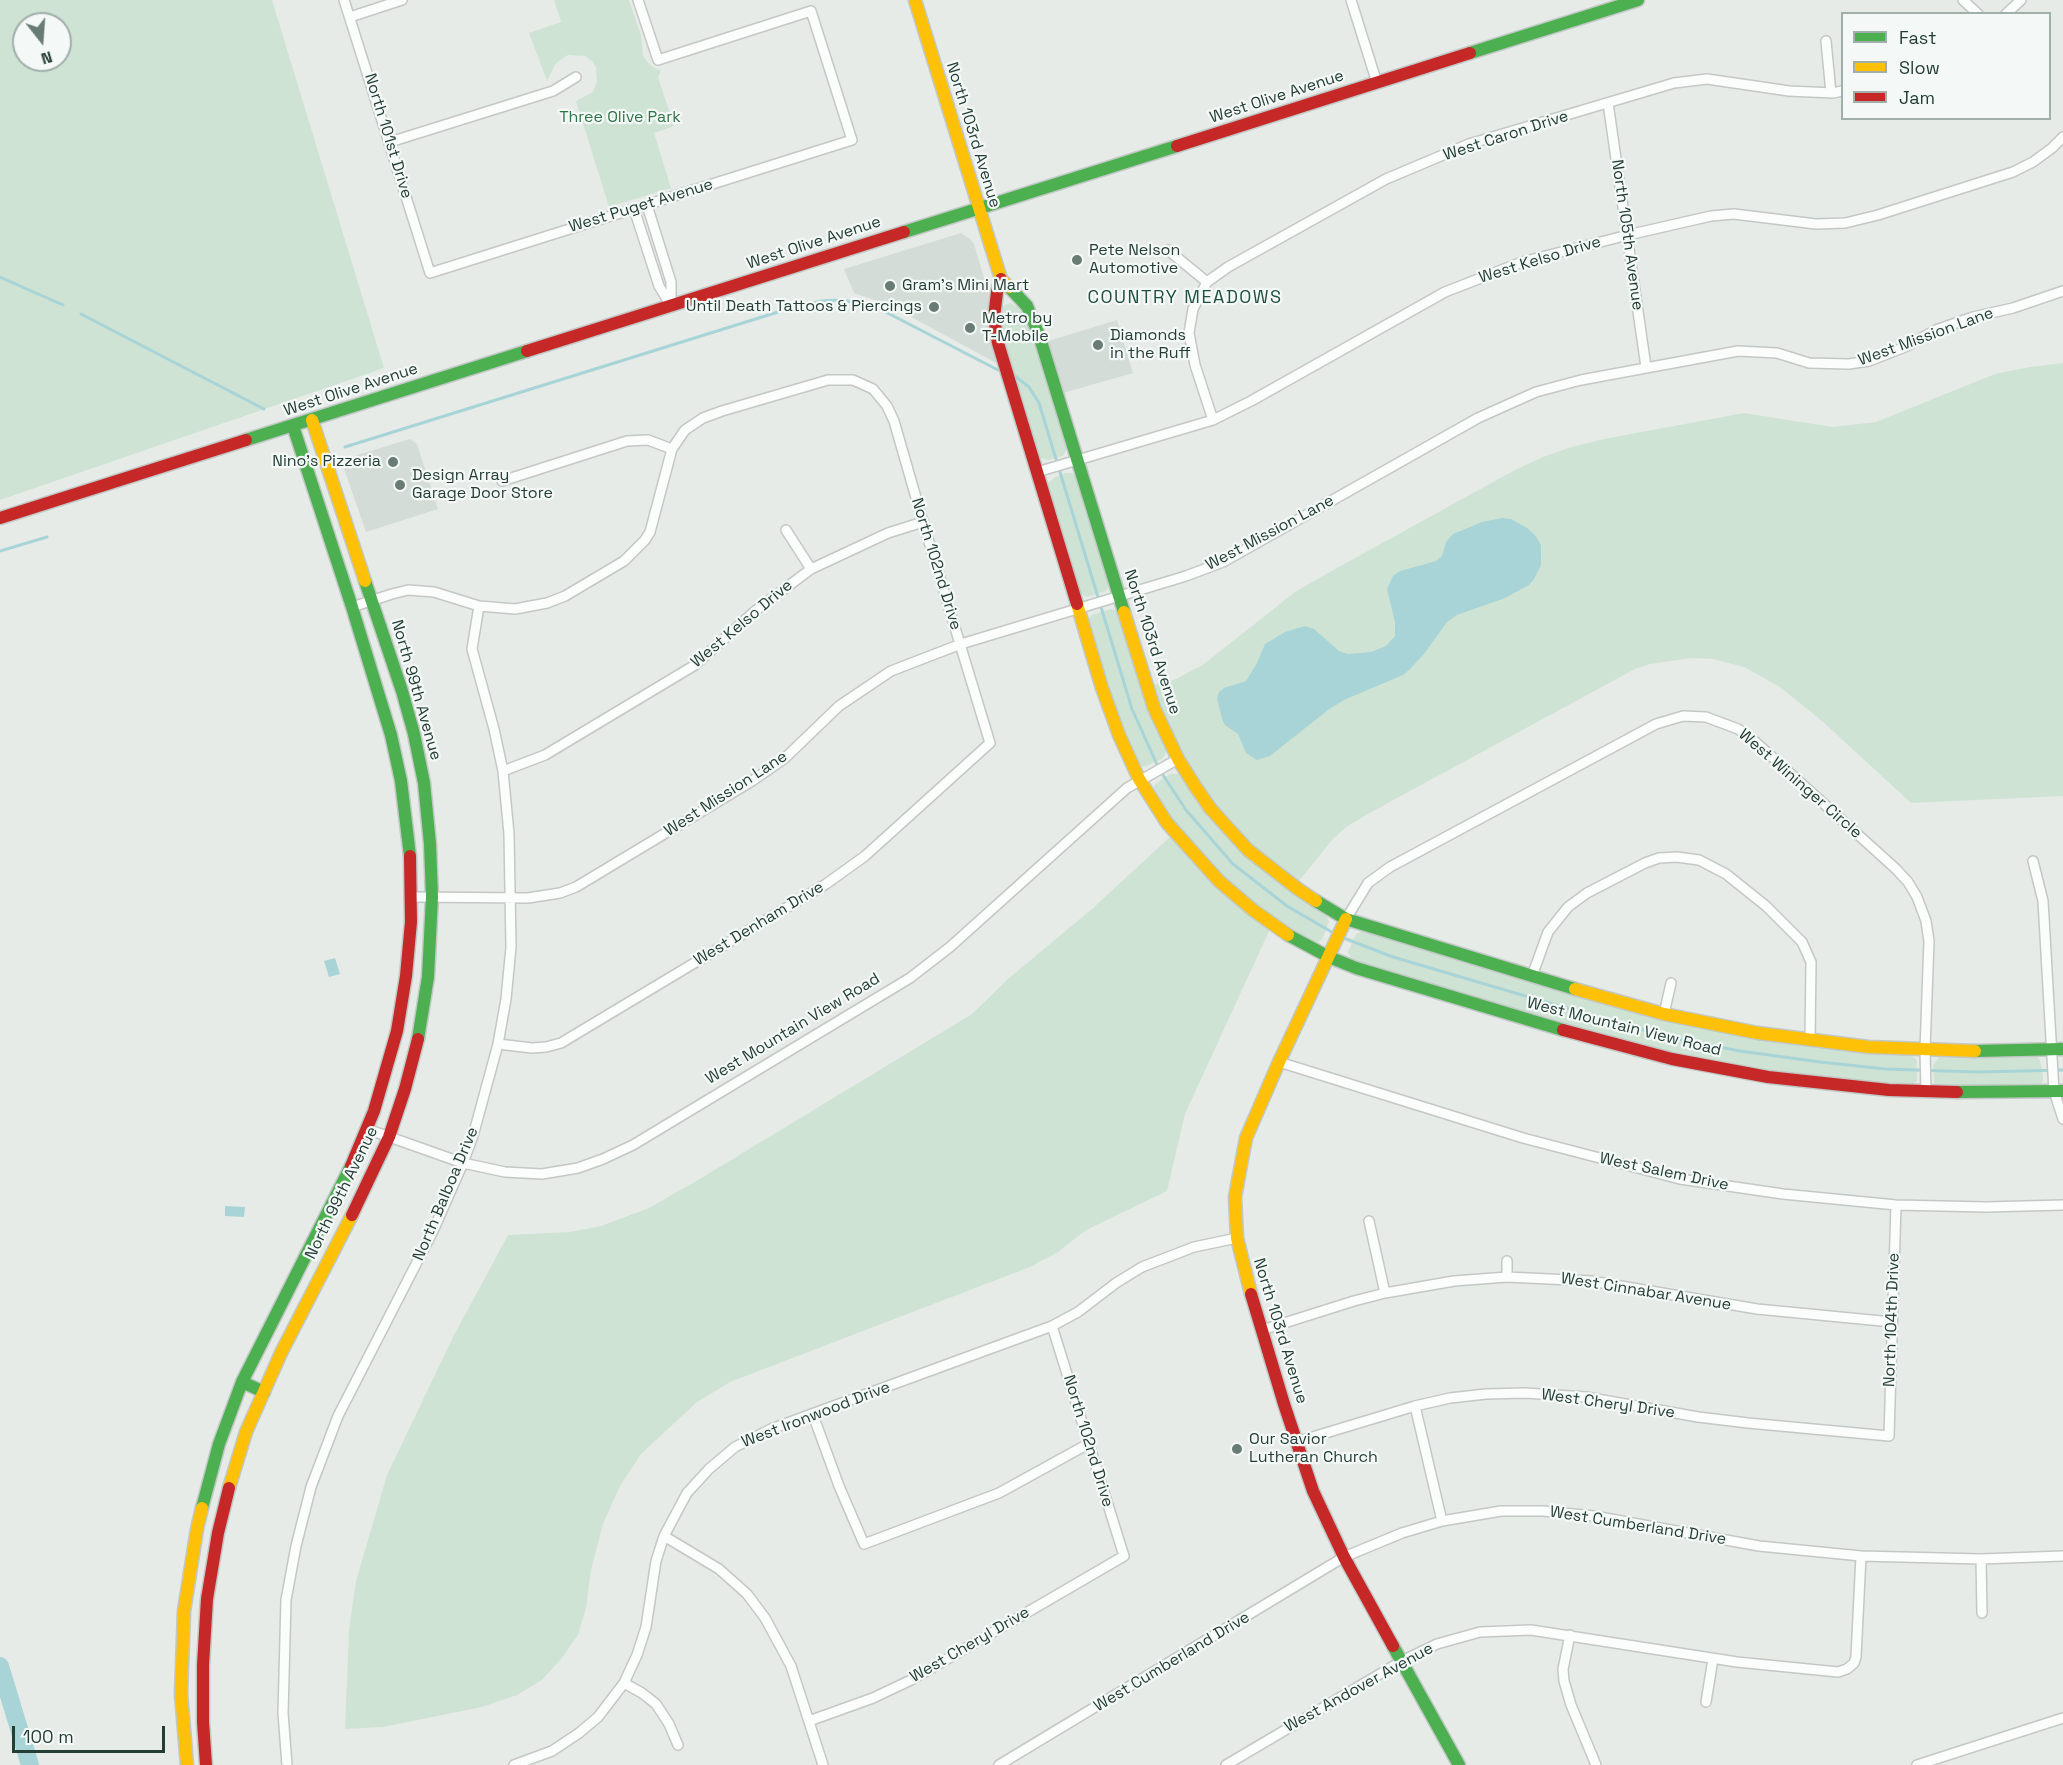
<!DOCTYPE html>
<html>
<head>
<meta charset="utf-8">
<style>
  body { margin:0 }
  #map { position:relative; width:2063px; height:1765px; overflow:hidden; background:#e6ebe8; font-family:"Space Grotesk",sans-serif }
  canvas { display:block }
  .legend { position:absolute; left:1841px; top:12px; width:210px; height:108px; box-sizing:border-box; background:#f4f9f7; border:2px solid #a1aeaa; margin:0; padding:8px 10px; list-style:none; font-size:18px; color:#243e36 }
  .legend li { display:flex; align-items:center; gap:12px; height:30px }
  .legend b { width:30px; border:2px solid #a1aeaa }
  .north { position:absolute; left:12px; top:12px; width:60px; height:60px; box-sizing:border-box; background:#f4f9f7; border:2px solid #a1aeaa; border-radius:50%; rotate:163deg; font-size:16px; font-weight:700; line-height:24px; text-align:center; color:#243e36 }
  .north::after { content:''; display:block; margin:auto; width:21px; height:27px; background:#687b74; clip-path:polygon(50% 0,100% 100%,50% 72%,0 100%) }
  .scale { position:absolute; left:12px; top:1726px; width:153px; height:27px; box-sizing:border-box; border:3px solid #243e36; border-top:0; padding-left:8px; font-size:18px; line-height:21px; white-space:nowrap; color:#243e36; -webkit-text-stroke:4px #f4f9f7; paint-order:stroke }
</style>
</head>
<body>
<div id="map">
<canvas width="2063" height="1765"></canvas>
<ul class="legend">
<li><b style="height:8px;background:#4caf50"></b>Fast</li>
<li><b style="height:8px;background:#ffc107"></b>Slow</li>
<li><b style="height:8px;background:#c62828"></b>Jam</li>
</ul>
<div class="north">N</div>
<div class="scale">100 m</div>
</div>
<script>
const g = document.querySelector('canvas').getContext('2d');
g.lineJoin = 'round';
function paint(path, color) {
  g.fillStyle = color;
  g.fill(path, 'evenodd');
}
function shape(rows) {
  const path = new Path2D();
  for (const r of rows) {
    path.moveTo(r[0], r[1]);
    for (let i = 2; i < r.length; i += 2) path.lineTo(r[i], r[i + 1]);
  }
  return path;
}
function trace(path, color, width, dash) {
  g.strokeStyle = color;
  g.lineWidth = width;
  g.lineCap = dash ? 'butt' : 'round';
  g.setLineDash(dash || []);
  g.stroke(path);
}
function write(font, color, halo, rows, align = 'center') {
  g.font = font + ' "Space Grotesk",sans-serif';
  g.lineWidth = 4.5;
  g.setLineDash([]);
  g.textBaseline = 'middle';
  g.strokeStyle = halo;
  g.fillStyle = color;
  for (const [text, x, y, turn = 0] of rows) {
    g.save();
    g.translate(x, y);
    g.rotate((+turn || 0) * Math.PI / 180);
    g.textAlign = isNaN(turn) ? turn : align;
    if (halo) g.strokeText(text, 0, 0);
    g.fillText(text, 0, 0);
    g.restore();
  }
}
paint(shape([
  [961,233,970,239,974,244,989,295,991,304,989,331,1000,365,889,305,854,293,844,269],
  [1117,320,1133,373,1063,393,1048,341],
  [410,439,417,444,438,509,366,532,341,460]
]), '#d4dcd8');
paint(shape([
  [0,0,272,0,384,368,0,500],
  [24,24,60,24,60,60,24,60],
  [554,0,629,0,641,35,643,56,651,66,661,71,658,77,674,126,654,133,671,188,609,207,576,101,593,92,597,81,596,67,592,61,585,56,568,55,556,63,547,81,529,33,561,22],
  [1010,303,1018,307,1027,317,1068,447,1063,456,1048,460,1038,457,1000,336,1000,312,1002,306],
  [2063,363,2063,796,1911,803,1822,721,1780,687,1744,667,1713,659,1692,658,1650,664,1635,669,1375,810,1346,827,1332,840,1298,882,1265,858,1228,820,1201,787,1182,754,1162,711,1153,685,1176,679,1204,664,1295,592,1326,574,1513,471,1543,457,1571,447,1604,439,1744,413,1833,427,1876,422,1995,374,2030,367],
  [1066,473,1072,473,1078,479,1109,583,1108,588,1106,591,1087,597,1079,593,1046,485,1055,477],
  [1110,609,1116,610,1121,619,1148,707,1166,748,1166,753,1162,759,1144,767,1137,764,1119,722,1089,625,1089,619,1091,615],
  [1170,774,1179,774,1183,778,1218,826,1241,852,1277,882,1326,914,1329,922,1322,940,1315,943,1311,942,1254,904,1227,882,1169,819,1152,791,1155,784],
  [1171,836,1209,880,1242,909,1270,929,1185,1114,1167,1191,1086,1230,1058,1252,1030,1267,730,1382,696,1403,641,1454,620,1486,603,1524,591,1570,586,1608,578,1635,561,1659,542,1680,517,1695,482,1707,383,1727,345,1729,349,1629,356,1581,387,1475,453,1337,508,1235,570,1232,601,1226,649,1208,698,1180,972,1014,1008,979,1093,908],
  [1363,931,1546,987,1664,1020,1725,1033,1798,1044,1911,1055,1917,1060,1917,1081,1911,1086,1815,1079,1650,1050,1352,961,1348,952,1356,934],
  [2033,1055,2039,1058,2042,1068,2043,1081,2039,1087,1937,1088,1934,1085,1933,1065,1939,1057]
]), '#cfe3d4');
paint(shape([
  [1502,518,1511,519,1527,528,1535,535,1541,545,1541,565,1534,579,1529,585,1505,598,1457,615,1447,622,1424,654,1409,670,1403,675,1344,700,1328,710,1270,756,1257,760,1246,753,1238,734,1225,725,1222,719,1217,698,1219,692,1224,688,1246,681,1256,665,1265,644,1285,632,1305,626,1314,629,1339,651,1348,654,1371,652,1386,646,1395,636,1395,622,1387,589,1393,576,1400,571,1436,561,1442,556,1446,542,1453,534,1482,522],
  [335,958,340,974,329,977,324,961],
  [225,1206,245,1207,244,1217,225,1216]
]), '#a8d4d7');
trace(shape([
  [0,277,63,305],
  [81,314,264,409],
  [1015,376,1029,387,1039,403,1132,709,1159,769,1186,810,1233,864,1287,906,1335,934],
  [345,447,778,312,821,301,841,300,874,306,998,370],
  [0,551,47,537],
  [1341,937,1393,957,1624,1025,1678,1039,1740,1051,1820,1062,1885,1069,1977,1072,2063,1070]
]), '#a8d4d7', 3);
trace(shape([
  [0,1666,30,1765]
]), '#a8d4d7', 18);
const street = shape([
  [344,0,430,273,852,140,811,11,658,60,638,0],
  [1351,0,1377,83],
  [1963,0,1978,14],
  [2006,14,2021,0],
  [350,17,402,0],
  [1826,41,1831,93],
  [1608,103,1646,367],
  [390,142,553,91,576,77],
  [647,205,671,282,671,306],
  [634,209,659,286,671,306],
  [1168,250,1207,282],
  [1213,420,1195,365,1189,333,1193,309,1207,282,1228,267,1386,179,1469,144,1674,83,1707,79,1789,91,1833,93,1842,91],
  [1037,472,1213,420,1251,401,1445,292,1522,262,1628,235,1711,216,1734,214,1816,224,1845,223,1878,215,2013,172,2033,162,2052,148,2063,137],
  [502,481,627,441,648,440,672,449],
  [786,530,811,569],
  [352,607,392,594,408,590,434,592,479,606,515,609,547,603,565,596,624,561,645,540,650,532,672,449,685,430,703,418,722,411,828,380,853,380,873,389,887,406,894,421,923,522,990,743,865,856,826,884,561,1043,546,1047,532,1048,498,1044],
  [503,771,545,755,695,665,755,611,811,569,888,533,923,522],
  [2033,861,2043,901,2054,1091,2063,1119],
  [411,897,528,898,560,893,576,887,752,781,785,758,839,706,891,671,961,644,1186,576,1223,562,1478,418,1536,392,1581,380,1738,351,1777,353,1809,363,1849,364,1869,361,1905,347,1936,330,1973,317,2013,308,2063,291],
  [1346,919,1368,883,1390,867,1656,724,1683,716,1706,717,1738,729,1750,737,1896,869,1908,882,1917,897,1926,921,1929,941,1925,1050,1926,1092],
  [1532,976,1548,932,1568,907,1587,893,1645,863,1659,858,1677,857,1699,860,1726,874,1766,906,1802,942,1811,962,1810,1039],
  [1664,1014,1671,983],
  [1279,1062,1523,1138,1680,1179,1783,1194,1896,1205,1986,1207,2063,1205],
  [367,1129,463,1163,505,1172,542,1174,578,1168,603,1159,633,1145,910,978,950,947,1127,788,1178,759],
  [1369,1221,1385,1293],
  [1507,1261,1507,1277],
  [1262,1330,1354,1301,1385,1293,1454,1281,1507,1277,1591,1281,1757,1309,1892,1322],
  [1415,1406,1442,1521],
  [813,1415,839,1486,864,1544,999,1493,1088,1444],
  [1296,1442,1415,1406,1450,1398,1486,1394,1525,1393,1586,1397,1698,1417,1748,1423,1889,1436,1896,1205],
  [664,1536,719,1569,747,1594,765,1618,791,1666,823,1765],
  [1981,1559,1982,1613],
  [1570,1635,1563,1669,1564,1681,1571,1705,1596,1765],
  [624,1683,642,1693,656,1704,669,1724,678,1745],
  [1706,1702,1713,1659],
  [809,1721,873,1698,911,1680,1124,1556,1052,1326],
  [287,1765,283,1713,286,1600,296,1546,311,1487,338,1416,433,1231,463,1163,473,1136,498,1044,506,999,511,947,509,834,503,771,494,729,472,649,479,606],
  [514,1765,552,1751,579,1733,598,1717,624,1683,637,1655,646,1627,656,1561,664,1536,687,1493,709,1469,735,1447,771,1429,1052,1326,1078,1312,1116,1283,1142,1267,1194,1247,1237,1238],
  [999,1765,1344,1557,1402,1533,1442,1521,1501,1511,1543,1511,1594,1516,1759,1546,1861,1556,1981,1559,2063,1556],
  [1226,1765,1402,1661,1437,1644,1480,1632,1531,1630,1737,1662,1838,1672,1847,1669,1854,1663,1856,1657,1861,1556],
  [1917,1765,2063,1718]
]);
const fast = shape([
  [1470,53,1638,0],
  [904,232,1177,146],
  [1009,287,1027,306,1039,335,1124,612],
  [293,426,352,607,391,735,401,781,410,856],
  [246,440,527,351],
  [365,581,402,691,414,734,424,783,430,844,432,897,428,977,418,1039],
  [1316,901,1346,919,1575,989],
  [1288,935,1329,957,1356,968,1563,1030],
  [1975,1051,2063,1049],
  [1957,1092,2063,1091],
  [242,1382,264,1392],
  [202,1508,219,1444,242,1382,351,1166],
  [1393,1646,1459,1765]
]);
const slow = shape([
  [915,0,1001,279,1009,287],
  [312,420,365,581],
  [1077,604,1102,688,1119,735,1139,779,1167,823,1219,881,1253,910,1288,935],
  [1124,612,1154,708,1178,759,1195,786,1210,808,1248,850,1298,889,1316,901],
  [1575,989,1664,1014,1758,1033,1869,1047,1975,1051],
  [1251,1294,1237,1238,1235,1197,1246,1138,1279,1062,1346,919],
  [229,1488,246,1432,281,1353,352,1215],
  [187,1765,181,1694,184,1611,197,1529,202,1508]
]);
const jam = shape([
  [1177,146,1470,53],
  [1001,279,997,292,994,318,998,343,1077,604],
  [527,351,904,232],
  [0,518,246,440],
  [1563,1030,1672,1059,1768,1077,1889,1090,1957,1092],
  [351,1166,374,1111,397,1031,406,976,411,922,410,856],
  [352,1215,389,1137,405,1089,418,1039],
  [1251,1294,1284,1404,1313,1491,1344,1557,1393,1646],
  [206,1765,203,1722,203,1665,207,1599,218,1533,229,1488]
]);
trace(street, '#c3c8c5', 12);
trace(fast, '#c1c8c5', 15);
trace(slow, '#c1c8c5', 15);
trace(jam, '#c1c8c5', 15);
trace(street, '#fbfcfc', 9);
trace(fast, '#4caf50', 12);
trace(slow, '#ffc107', 12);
trace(jam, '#c62828', 12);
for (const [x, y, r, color] of [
  [1077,260,6,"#687b74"],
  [890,286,6,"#687b74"],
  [934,307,6,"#687b74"],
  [970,328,6,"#687b74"],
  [1098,345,6,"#687b74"],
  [393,462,6,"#687b74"],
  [400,485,6,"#687b74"],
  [1237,1449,6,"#687b74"]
]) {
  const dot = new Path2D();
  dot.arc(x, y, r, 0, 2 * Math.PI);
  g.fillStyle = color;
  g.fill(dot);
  trace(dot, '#f4f9f7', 2);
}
write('16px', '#243e36', '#f4f9f7', [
  ["West Olive Avenue",1277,97,-18],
  ["North 103rd Avenue",973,135,73],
  ["North 101st Drive",388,136,73],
  ["West Caron Drive",1506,136,-18],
  ["West Puget Avenue",641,206,-17],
  ["North 105th Avenue",1627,235,82],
  ["West Olive Avenue",814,243,-18],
  ["West Kelso Drive",1540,260,-17],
  ["West Mission Lane",1926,337,-20],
  ["West Olive Avenue",351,390,-18],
  ["West Mission Lane",1270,533,-28],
  ["North 102nd Drive",936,564,73],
  ["West Kelso Drive",742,624,-40],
  ["North 103rd Avenue",1152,642,72],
  ["North 99th Avenue",416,690,74],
  ["West Wininger Circle",1800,784,41],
  ["West Mission Lane",726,794,-33],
  ["West Denham Drive",759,924,-31],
  ["West Mountain View Road",1624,1027,14],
  ["West Mountain View Road",793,1029,-31],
  ["West Salem Drive",1664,1172,12],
  ["North 99th Avenue",342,1193,-64],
  ["North Balboa Drive",446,1194,-67],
  ["West Cinnabar Avenue",1646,1292,9],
  ["North 104th Drive",1892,1320,-88],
  ["North 103rd Avenue",1280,1331,73],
  ["West Cheryl Drive",1608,1404,8],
  ["West Ironwood Drive",816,1415,-21],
  ["North 102nd Drive",1088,1441,73],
  ["West Cumberland Drive",1638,1526,9],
  ["West Cheryl Drive",970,1645,-30],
  ["West Cumberland Drive",1172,1662,-31],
  ["West Andover Avenue",1359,1688,-29]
]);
write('16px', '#2f7446', '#f4f9f7', [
  ["Three Olive Park",620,118]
]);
write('16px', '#243e36', '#f4f9f7', [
  ["Pete Nelson",1089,251],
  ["Automotive",1089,269],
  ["Gram's Mini Mart",902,286],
  ["Until Death Tattoos & Piercings",922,307,"right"],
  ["Metro by",982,319],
  ["T-Mobile",982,337],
  ["Diamonds",1110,336],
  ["in the Ruff",1110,354],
  ["Nino's Pizzeria",381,462,"right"],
  ["Design Array",412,476],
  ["Garage Door Store",412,494],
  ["Our Savior",1249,1440],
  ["Lutheran Church",1249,1458]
], 'left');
g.letterSpacing = '1.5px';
write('18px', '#205042', '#f4f9f7', [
  ["COUNTRY MEADOWS",1185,298]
]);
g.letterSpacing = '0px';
</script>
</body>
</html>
